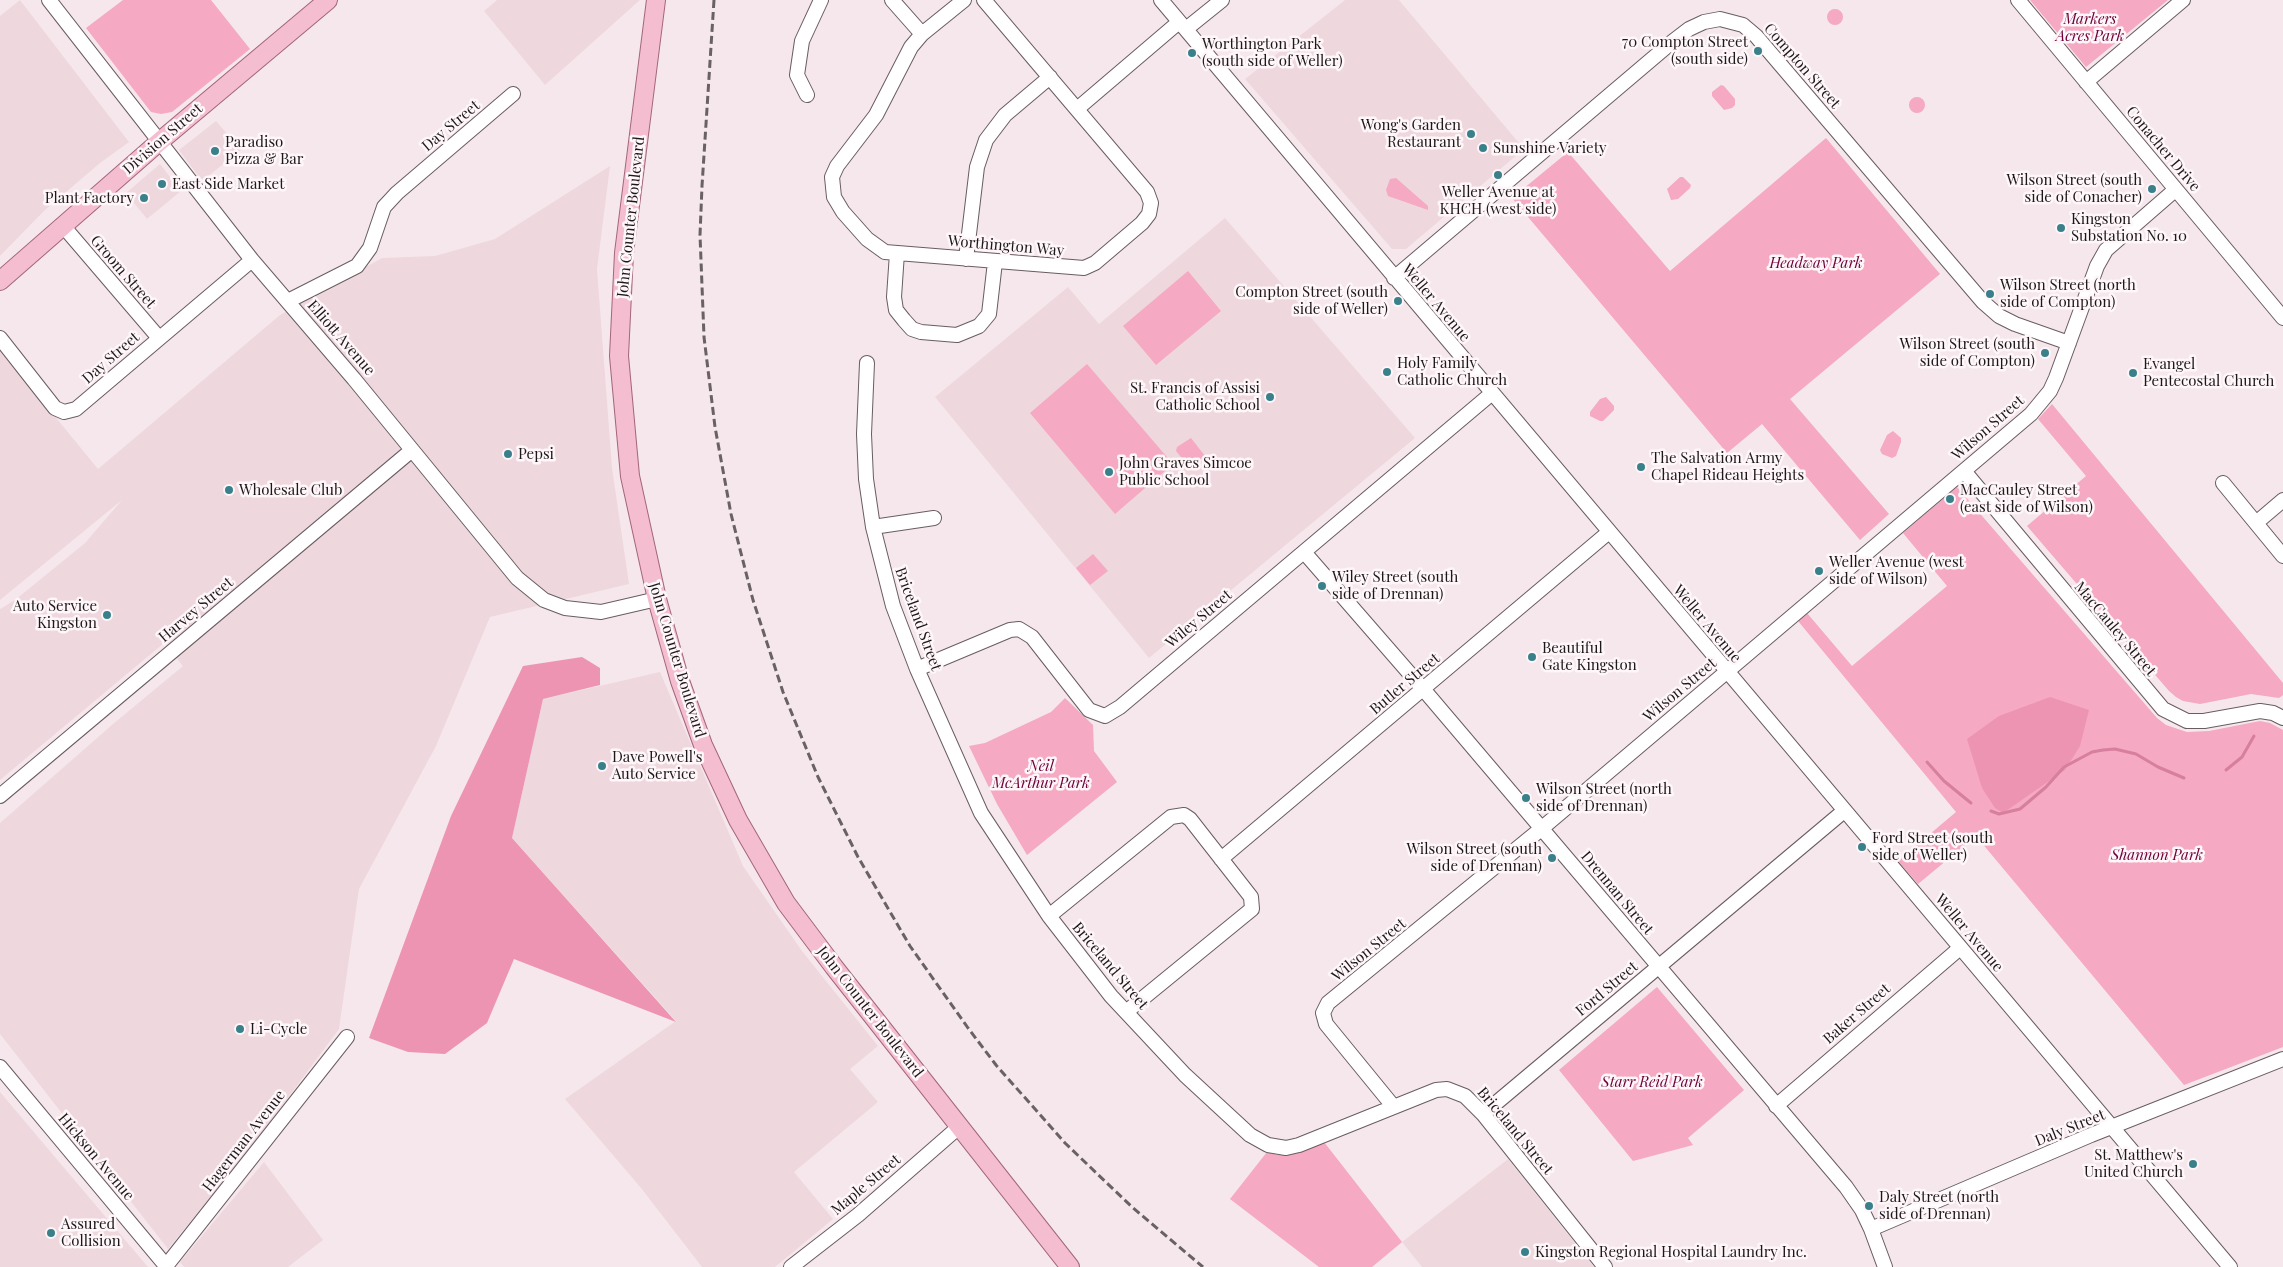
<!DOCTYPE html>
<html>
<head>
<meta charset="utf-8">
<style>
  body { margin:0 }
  canvas { display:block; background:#f5e7eb }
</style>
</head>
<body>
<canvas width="2283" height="1267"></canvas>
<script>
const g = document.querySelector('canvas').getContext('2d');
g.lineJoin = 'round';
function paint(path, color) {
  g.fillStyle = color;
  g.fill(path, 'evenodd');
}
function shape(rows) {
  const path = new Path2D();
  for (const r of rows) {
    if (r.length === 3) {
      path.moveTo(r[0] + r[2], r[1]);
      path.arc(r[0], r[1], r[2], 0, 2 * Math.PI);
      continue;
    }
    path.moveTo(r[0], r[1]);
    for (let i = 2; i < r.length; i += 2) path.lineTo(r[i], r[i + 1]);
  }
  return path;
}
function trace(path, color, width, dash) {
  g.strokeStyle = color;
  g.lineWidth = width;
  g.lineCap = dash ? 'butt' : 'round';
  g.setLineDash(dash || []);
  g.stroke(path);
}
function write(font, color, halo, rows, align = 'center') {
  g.font = font + ' "Playfair Display",serif';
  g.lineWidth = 5;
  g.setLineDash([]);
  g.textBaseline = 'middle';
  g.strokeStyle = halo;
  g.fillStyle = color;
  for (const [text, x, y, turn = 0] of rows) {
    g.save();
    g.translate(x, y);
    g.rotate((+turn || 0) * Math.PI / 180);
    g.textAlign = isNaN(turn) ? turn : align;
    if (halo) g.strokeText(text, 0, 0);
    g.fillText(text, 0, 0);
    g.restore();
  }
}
paint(shape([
  [20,0,129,142,100,163,45,210,0,256,0,16],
  [497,0,640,0,545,85,484,11],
  [1345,0,1399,0,1524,149,1406,249,1392,249,1245,79],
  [216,121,241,150,202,181,179,150],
  [160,164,181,191,147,219,126,193],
  [610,166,597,269,612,468,629,584,490,617,436,746,359,889,339,1029,252,1146,168,1249,0,1034,0,823,113,724,183,666,164,643,0,780,0,609,15,600,85,543,122,500,0,600,0,349,98,469,280,315,382,258,435,256,495,239],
  [1225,218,1415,438,1149,658,935,397,1068,287,1099,324],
  [660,672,743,866,802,951,878,1046,850,1069,878,1102,794,1172,833,1219,775,1267,702,1267,641,1188,565,1099,676,1021,512,838,543,699],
  [0,1092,148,1267,0,1267],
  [1508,1159,1594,1267,1422,1267,1402,1242],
  [264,1162,323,1240,288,1267,184,1267,180,1262]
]), '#eed8de');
paint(shape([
  [123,0,211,0,250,49,172,112,161,114,151,112,86,28],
  [2030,0,2168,0,2086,67],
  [1835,17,8],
  [1721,85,1724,86,1735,99,1735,105,1732,108,1724,110,1712,96,1712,92],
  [1917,105,8],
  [1826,138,1940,274,1790,399,1889,514,1860,540,1762,424,1727,453,1512,198,1568,152,1670,271],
  [1680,177,1683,177,1691,185,1690,188,1678,199,1671,200,1667,189],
  [1396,178,1428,206,1428,210,1388,196,1386,190,1390,179],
  [1188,271,1221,311,1156,365,1123,326],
  [1087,364,1173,464,1115,514,1030,413],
  [1606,397,1614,406,1614,410,1603,421,1600,421,1590,416,1590,412,1600,399],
  [2052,404,2283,683,2283,695,2279,698,2251,694,2200,704,2183,701,2176,697,2169,691,2027,526,2086,476,2038,419],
  [1893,431,1901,438,1901,442,1896,456,1892,458,1882,454,1880,450,1887,435],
  [1191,438,1205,456,1190,468,1176,451,1177,447],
  [1957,487,2157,718,2166,725,2187,732,2209,731,2260,721,2270,723,2283,730,2283,1047,2184,1085,1976,836,1918,884,1898,861,1956,812,1798,621,1807,613,1852,666,1947,586,1903,533],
  [1093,554,1108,571,1090,585,1076,568],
  [1065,698,1093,725,1094,751,1117,782,1027,855,997,804,969,746,985,743,1051,712],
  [1657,987,1744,1090,1688,1138,1693,1145,1633,1161,1559,1070],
  [1324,1142,1402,1242,1372,1267,1319,1267,1230,1199,1267,1152,1278,1155,1291,1154]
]), '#f5a9c2');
paint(shape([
  [582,657,600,668,600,685,543,699,512,838,676,1022,514,959,487,1023,445,1054,408,1052,369,1038,451,816,523,666],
  [2050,697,2089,710,2080,746,2065,770,2003,813,1995,808,1982,788,1967,739,1999,716]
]), '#ee94b3');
trace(shape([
  [1927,762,1944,781,1971,803],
  [2226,770,2242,757,2254,736],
  [1991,811,1999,814,2020,809,2046,787,2064,767,2092,752,2103,750,2115,749,2136,754,2158,767,2184,778]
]), '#d77f9e', 3);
const minor = shape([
  [49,0,252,260,354,379,517,578,544,600,565,608,601,612,657,599],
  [892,0,922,34],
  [964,0,922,34,911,47,876,115,837,166,832,177,834,197,843,212,867,239,885,252,1084,268,1095,263,1142,223,1149,214,1151,203,1147,192,984,0],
  [1161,0,2230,1267],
  [2018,0,2283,318],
  [1186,29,1222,0],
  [2086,82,2183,0],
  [807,95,797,75,802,41,821,0],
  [1077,109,1179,22],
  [64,227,159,338],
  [897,253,894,297,896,310,904,320,912,329,921,332,957,335,979,326,989,314,995,262],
  [966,259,977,167,986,140,1005,115,1050,77],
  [1394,278,1672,42,1689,29,1704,22,1720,19,1743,25,1756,36,1983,302,1999,316,2015,324,2069,343],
  [288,301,357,266,370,248,384,207,397,193,513,94],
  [0,338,55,408,64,412,76,409,252,260],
  [867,363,864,434,866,479,873,527,893,606,917,669,981,813,1049,916,1111,996,1185,1075,1250,1135,1268,1145,1286,1148,1299,1145,1436,1090,1447,1089,1465,1096,1483,1114,1605,1267],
  [1964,471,2163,709,2187,721,2204,721,2260,711,2273,713,2283,718],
  [2223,483,2283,556],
  [2256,523,2283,500],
  [873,527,934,518],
  [1304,552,1424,690,1846,1187,1862,1210,1871,1229,1885,1267],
  [917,669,1010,630,1019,629,1032,637,1089,710,1105,716,1120,707,1491,394],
  [0,796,412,450],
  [1221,859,1609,532],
  [1049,916,1171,817,1184,815,1190,819,1251,897,1252,909,1126,1012],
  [0,1067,167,1267],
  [1393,1106,1326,1024,1323,1013,1328,1003,1541,829,2031,414,2050,391,2056,378,2097,266,2106,250,2175,190],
  [1776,1106,1960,948],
  [1483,1114,1844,811],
  [1871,1229,2091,1135,2283,1059],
  [166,1266,347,1037],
  [791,1267,858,1215,960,1126]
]);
const major = shape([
  [656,0,624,253,619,356,630,476,657,599,680,681,703,745,738,820,786,903,834,967,1070,1267],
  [0,281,159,142,328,0]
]);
trace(minor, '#695d61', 16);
trace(major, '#a3667b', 20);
trace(minor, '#fff', 14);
trace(major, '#f4bdd0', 18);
trace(shape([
  [714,0,702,186,700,235,704,337,715,427,731,514,753,600,783,692,818,777,858,857,910,946,968,1028,996,1065,1065,1143,1132,1207,1203,1267]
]), '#696163', 3, [8, 4]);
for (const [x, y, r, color] of [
  [1758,51,5,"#39808a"],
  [1192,53,5,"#39808a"],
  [1471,134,5,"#39808a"],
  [1483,148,5,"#39808a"],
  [215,151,5,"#39808a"],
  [1498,175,5,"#39808a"],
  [162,184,5,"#39808a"],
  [2152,189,5,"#39808a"],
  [144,198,5,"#39808a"],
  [2061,228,5,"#39808a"],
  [1990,294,5,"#39808a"],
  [1398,301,5,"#39808a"],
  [2045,353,5,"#39808a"],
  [1387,372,5,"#39808a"],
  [2133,373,5,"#39808a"],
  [1270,397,5,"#39808a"],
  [508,454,5,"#39808a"],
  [1641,467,5,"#39808a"],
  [1109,472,5,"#39808a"],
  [229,490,5,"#39808a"],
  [1950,499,5,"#39808a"],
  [1819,571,5,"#39808a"],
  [1322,586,5,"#39808a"],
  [107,615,5,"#39808a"],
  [1532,657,5,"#39808a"],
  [602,766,5,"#39808a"],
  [1526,798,5,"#39808a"],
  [1862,847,5,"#39808a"],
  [1552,858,5,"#39808a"],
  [240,1029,5,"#39808a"],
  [2193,1164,5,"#39808a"],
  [1869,1206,5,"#39808a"],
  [51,1233,5,"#39808a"],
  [1525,1252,5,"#39808a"]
]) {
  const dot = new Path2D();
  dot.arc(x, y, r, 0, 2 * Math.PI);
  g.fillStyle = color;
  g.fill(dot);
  trace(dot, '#fef6f8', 2);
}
write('italic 15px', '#6d0039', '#fef6f8', [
  ["Markers",2090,19],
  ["Acres Park",2090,36],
  ["Headway Park",1816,263],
  ["Neil",1041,766],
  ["McArthur Park",1041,783],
  ["Shannon Park",2157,855],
  ["Starr Reid Park",1652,1082]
]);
write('15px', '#1c1718', '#fef6f8', [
  ["70 Compton Street",1748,42,"right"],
  ["(south side)",1748,59,"right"],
  ["Worthington Park",1202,44],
  ["(south side of Weller)",1202,61],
  ["Wong's Garden",1461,125,"right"],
  ["Restaurant",1461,142,"right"],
  ["Paradiso",225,142],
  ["Pizza & Bar",225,159],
  ["Sunshine Variety",1493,148],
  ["Wilson Street (south",2142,180,"right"],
  ["side of Conacher)",2142,197,"right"],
  ["East Side Market",172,184],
  ["Weller Avenue at",1498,192,"center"],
  ["KHCH (west side)",1498,209,"center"],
  ["Plant Factory",134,198,"right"],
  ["Kingston",2071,219],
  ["Substation No. 10",2071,236],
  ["Wilson Street (north",2000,285],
  ["side of Compton)",2000,302],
  ["Compton Street (south",1388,292,"right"],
  ["side of Weller)",1388,309,"right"],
  ["Wilson Street (south",2035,344,"right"],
  ["side of Compton)",2035,361,"right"],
  ["Holy Family",1397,363],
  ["Catholic Church",1397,380],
  ["Evangel",2143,364],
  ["Pentecostal Church",2143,381],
  ["St. Francis of Assisi",1260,388,"right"],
  ["Catholic School",1260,405,"right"],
  ["Pepsi",518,454],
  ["The Salvation Army",1651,458],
  ["Chapel Rideau Heights",1651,475],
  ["John Graves Simcoe",1119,463],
  ["Public School",1119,480],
  ["Wholesale Club",239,490],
  ["MacCauley Street",1960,490],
  ["(east side of Wilson)",1960,507],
  ["Weller Avenue (west",1829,562],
  ["side of Wilson)",1829,579],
  ["Wiley Street (south",1332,577],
  ["side of Drennan)",1332,594],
  ["Auto Service",97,606,"right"],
  ["Kingston",97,623,"right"],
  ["Beautiful",1542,648],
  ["Gate Kingston",1542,665],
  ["Dave Powell's",612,757],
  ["Auto Service",612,774],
  ["Wilson Street (north",1536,789],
  ["side of Drennan)",1536,806],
  ["Ford Street (south",1872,838],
  ["side of Weller)",1872,855],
  ["Wilson Street (south",1542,849,"right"],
  ["side of Drennan)",1542,866,"right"],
  ["Li-Cycle",250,1029],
  ["St. Matthew's",2183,1155,"right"],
  ["United Church",2183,1172,"right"],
  ["Daly Street (north",1879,1197],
  ["side of Drennan)",1879,1214],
  ["Assured",61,1224],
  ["Collision",61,1241],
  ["Kingston Regional Hospital Laundry Inc.",1535,1252]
], 'left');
write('15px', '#1c1718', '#fef6f8', [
  ["Compton Street",1802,66,49],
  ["Day Street",451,126,-40],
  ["Division Street",163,139,-41],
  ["Conacher Drive",2163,149,50],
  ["John Counter Boulevard",631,217,-84],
  ["Worthington Way",1006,246,5],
  ["Groom Street",123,272,49],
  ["Weller Avenue",1436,303,50],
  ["Elliott Avenue",341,338,49],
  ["Day Street",111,358,-41],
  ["Wilson Street",1988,428,-41],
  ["Harvey Street",196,610,-40],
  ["Briceland Street",918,619,70],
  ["Wiley Street",1199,619,-40],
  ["Weller Avenue",1707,624,50],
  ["MacCauley Street",2115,629,50],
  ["John Counter Boulevard",677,660,73],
  ["Butler Street",1405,684,-40],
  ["Wilson Street",1680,690,-40],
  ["Drennan Street",1617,893,50],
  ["Weller Avenue",1969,933,50],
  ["Wilson Street",1369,950,-39],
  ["Briceland Street",1110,966,50],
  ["Ford Street",1607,989,-40],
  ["John Counter Boulevard",870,1012,52],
  ["Baker Street",1857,1014,-41],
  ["Daly Street",2070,1128,-22],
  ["Briceland Street",1515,1131,50],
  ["Hagerman Avenue",244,1141,-52],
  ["Hickson Avenue",96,1157,50],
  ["Maple Street",866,1185,-40]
]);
</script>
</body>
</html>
